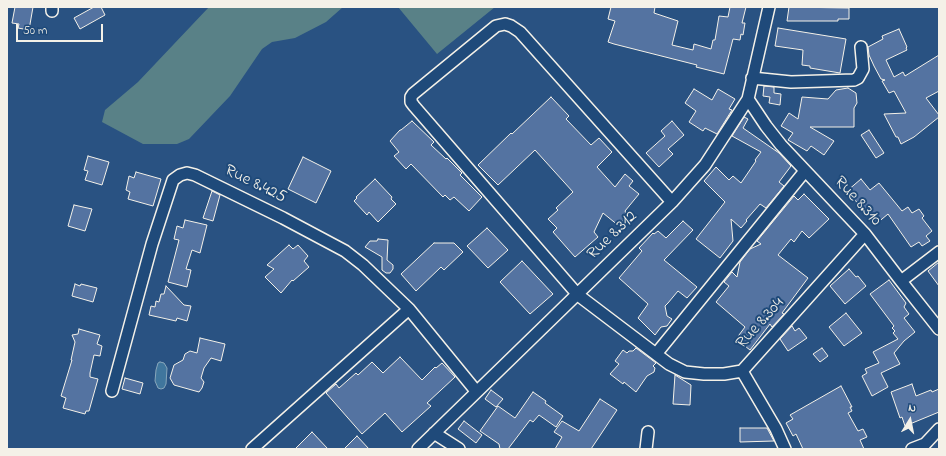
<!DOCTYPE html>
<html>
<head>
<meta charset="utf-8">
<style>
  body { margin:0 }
  #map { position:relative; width:946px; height:456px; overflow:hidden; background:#295282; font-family:"Indie Flower",sans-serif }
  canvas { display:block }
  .frame { position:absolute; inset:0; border:8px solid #f4f1e8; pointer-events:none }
  .north { position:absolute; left:890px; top:400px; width:40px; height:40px; -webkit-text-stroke:3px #1f4a7a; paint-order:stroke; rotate:10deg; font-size:11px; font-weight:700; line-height:16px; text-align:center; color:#f4f1e8 }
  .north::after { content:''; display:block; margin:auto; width:14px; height:18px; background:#f4f1e8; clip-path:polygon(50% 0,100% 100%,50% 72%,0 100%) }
  .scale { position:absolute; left:16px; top:24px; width:87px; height:18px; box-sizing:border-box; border:2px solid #f4f1e8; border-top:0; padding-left:5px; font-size:12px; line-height:14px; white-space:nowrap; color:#f4f1e8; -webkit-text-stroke:3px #1f4a7a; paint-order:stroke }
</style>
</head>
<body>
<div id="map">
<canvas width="946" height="456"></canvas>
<div class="frame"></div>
<div class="north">N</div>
<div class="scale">50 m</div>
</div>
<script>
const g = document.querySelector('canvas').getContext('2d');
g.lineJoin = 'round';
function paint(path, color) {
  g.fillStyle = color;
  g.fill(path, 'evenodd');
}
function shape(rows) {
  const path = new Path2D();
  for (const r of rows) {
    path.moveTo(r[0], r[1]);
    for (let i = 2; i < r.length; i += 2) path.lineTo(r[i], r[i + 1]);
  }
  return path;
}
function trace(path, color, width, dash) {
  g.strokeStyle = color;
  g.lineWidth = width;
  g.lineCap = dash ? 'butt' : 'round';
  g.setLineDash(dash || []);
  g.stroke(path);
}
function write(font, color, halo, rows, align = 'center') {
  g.font = font + ' "Indie Flower",sans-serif';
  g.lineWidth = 4;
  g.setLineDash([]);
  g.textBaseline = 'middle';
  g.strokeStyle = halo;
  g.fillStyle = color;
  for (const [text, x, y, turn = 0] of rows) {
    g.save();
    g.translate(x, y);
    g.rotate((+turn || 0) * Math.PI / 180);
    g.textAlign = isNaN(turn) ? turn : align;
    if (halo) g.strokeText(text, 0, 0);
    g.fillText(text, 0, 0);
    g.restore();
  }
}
paint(shape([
  [209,7,343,7,326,22,295,38,272,42,262,49,230,96,189,139,177,144,143,144,102,122,105,110,138,82],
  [398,7,495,7,437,54]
]), '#598187');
const water = shape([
  [160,362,164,363,167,368,166,384,164,388,161,389,158,388,155,381,156,370,158,363,160,362]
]);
paint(water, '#40769d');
trace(water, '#88a7bb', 1);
const building = shape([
  [15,7,33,7,29,30,18,28,19,24,12,23,15,7],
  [94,7,101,7,105,15,80,29,74,18,94,7],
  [611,7,655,7,654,13,678,21,672,45,693,50,694,44,711,49,713,40,715,40,719,16,728,17,730,7,746,7,742,23,745,23,743,35,741,34,740,40,733,39,724,74,696,67,697,65,614,44,608,42,615,21,608,19,611,7],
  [789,7,849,8,849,19,838,19,838,21,787,21,789,7],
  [778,28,846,39,840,73,810,68,810,66,802,65,803,50,775,46,778,28],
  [899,29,907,47,906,48,907,50,886,60,894,77,903,72,905,76,939,55,939,91,926,98,939,115,939,117,914,137,901,144,898,137,896,137,884,114,906,113,894,91,889,93,882,81,885,80,881,79,874,66,869,55,868,47,883,39,882,36,899,29],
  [764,86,774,87,774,93,781,94,780,105,769,103,770,97,763,96,764,86],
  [848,88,856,93,857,103,854,108,854,127,810,127,834,141,824,155,811,146,807,151,788,140,793,133,781,126,789,113,798,119,802,97,828,99,836,90,848,88],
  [694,89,712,100,718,89,735,99,729,109,732,110,717,134,705,128,703,131,689,122,696,111,685,103,694,89],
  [551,97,569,116,566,119,591,145,599,138,612,152,597,167,615,187,625,174,633,181,629,186,639,194,625,211,627,215,619,226,603,213,594,232,598,237,575,257,553,232,557,228,548,219,558,210,556,208,573,192,535,150,498,185,478,165,511,133,512,134,551,97],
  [744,117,748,119,743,128,779,153,791,166,779,182,784,186,766,208,760,204,746,220,747,221,741,228,731,219,733,241,720,258,696,239,725,202,704,181,716,167,729,180,733,176,741,183,756,161,755,160,761,152,732,136,744,117],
  [412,121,434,142,431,145,446,159,447,158,462,173,460,175,482,197,469,211,454,197,450,200,445,195,443,197,411,164,406,169,394,156,399,152,390,141,400,130,401,130,412,121],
  [672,121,684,135,668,149,673,154,659,167,646,153,665,136,661,131,672,121],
  [869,130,884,153,876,158,861,135,869,130],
  [88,156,109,162,102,185,85,180,88,171,84,170,88,156],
  [303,157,331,171,316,203,288,189,303,157],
  [136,172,161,179,153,206,128,199,130,192,126,190,129,176,134,178,136,172],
  [375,179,392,197,391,199,396,204,378,222,369,212,367,215,354,201,357,198,356,197,375,179],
  [861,179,870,190,879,183,902,211,908,207,912,213,919,209,924,216,922,218,932,231,926,236,930,241,922,246,919,242,911,247,888,214,876,224,847,191,861,179],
  [212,191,220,195,213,221,203,218,212,191],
  [804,194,829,219,809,238,802,231,794,242,791,239,778,255,808,278,782,313,784,314,772,327,770,324,750,350,736,339,745,327,716,302,729,286,724,282,732,272,737,277,740,262,750,249,761,244,757,241,794,196,798,200,804,194],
  [74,205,92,209,85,231,68,226,74,205],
  [185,220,207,225,200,253,192,250,186,269,191,270,187,287,168,282,179,240,174,239,177,226,183,228,185,220],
  [683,221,693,230,664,260,697,287,687,298,678,291,668,303,665,306,667,316,672,319,667,326,661,327,655,335,638,318,648,304,619,278,642,251,639,248,653,233,654,234,658,231,666,238,683,221],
  [487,228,508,250,488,268,467,246,487,228],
  [378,239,388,240,387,260,393,265,393,269,390,273,386,273,382,270,382,257,365,247,370,241,377,241,378,239],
  [434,243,454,243,463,252,444,270,441,267,416,291,401,274,434,243],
  [289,245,293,249,298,245,308,256,304,261,309,267,293,281,292,280,281,293,265,277,274,269,267,265,289,245],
  [522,261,553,294,530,314,500,282,522,261],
  [939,262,939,286,928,271,939,262],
  [849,269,856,277,858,276,866,286,845,304,830,286,849,269],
  [889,280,906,303,904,307,909,314,904,318,915,332,904,341,894,353,900,364,881,373,888,387,872,396,862,376,867,373,865,369,879,363,873,352,898,339,893,333,895,331,892,328,894,326,870,294,889,280],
  [75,284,80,286,81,284,97,288,93,302,72,296,75,284],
  [166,286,184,305,191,306,187,321,177,318,176,321,149,315,151,306,155,307,156,301,159,302,161,294,164,294,166,286],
  [846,313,862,333,844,346,829,327,846,313],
  [792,326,795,331,799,328,807,338,788,351,780,339,792,326],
  [79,329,100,335,97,344,102,346,100,356,94,355,90,373,90,377,98,379,89,411,86,411,85,414,63,408,66,398,61,396,72,360,71,360,75,342,72,335,78,334,79,329],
  [200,338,225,344,221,361,211,358,204,368,201,378,204,382,202,388,199,392,174,385,170,378,174,365,183,360,185,354,190,351,197,353,200,338],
  [636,348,656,363,653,366,655,368,654,372,647,376,636,392,624,382,623,384,610,374,619,364,615,361,623,350,627,353,629,351,633,351,636,348],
  [822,348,828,356,820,362,813,354,822,348],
  [400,357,422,380,435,367,436,368,442,363,455,377,427,403,431,406,402,432,385,413,362,434,326,393,336,384,339,388,356,373,358,375,372,362,383,373,400,357],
  [675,375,691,385,690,405,673,404,675,375],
  [125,378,143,383,140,394,122,389,125,378],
  [912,384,916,396,931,390,932,392,939,389,939,412,905,426,902,417,900,418,891,392,912,384],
  [841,386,852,407,850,407,852,411,848,413,858,431,863,429,867,437,860,440,864,449,803,449,796,434,793,436,786,423,793,419,790,415,841,386],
  [491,390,503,399,496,407,485,399,491,390],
  [533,392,546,401,545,403,563,416,556,427,539,415,533,422,530,420,508,449,500,449,499,444,480,431,498,406,515,418,533,392],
  [600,399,617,410,591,449,555,449,562,437,554,432,562,421,579,431,600,399],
  [464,421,482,435,476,443,458,429,464,421],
  [740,428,767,428,774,441,740,442,740,428],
  [312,432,328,449,295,449,312,432],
  [357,436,369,449,344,449,357,436]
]);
paint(building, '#5473a1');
trace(building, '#f4f1e8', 1);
const minor = shape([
  [52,11,52,7],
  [752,78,791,82,854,80,858,78,863,69,861,47],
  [748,99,766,126,781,145,865,234,901,281,939,329],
  [672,202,520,32,511,26,505,24,496,26,413,94,411,97,411,102,414,106,578,295,669,364,685,372,704,374,724,374,742,371],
  [901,281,939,252],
  [656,354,805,171],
  [112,391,152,244,173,180,180,175,187,173,195,175,283,218,345,251,363,265,409,309,476,391],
  [434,433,459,449],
  [252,449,409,309],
  [418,449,672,202,705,165,748,99,769,7],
  [646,449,648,432],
  [785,449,776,429,742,371,865,234],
  [912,449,925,444,939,429]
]);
trace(minor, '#f4f1e8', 14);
trace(minor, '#1f4a7a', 11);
write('17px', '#f4f1e8', '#1f4a7a', [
  ["Rue 8.425",255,185,26],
  ["Rue 8.310",857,202,47],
  ["Rue 8.312",613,236,-44],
  ["Rue 8.304",761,324,-48]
]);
</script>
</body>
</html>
